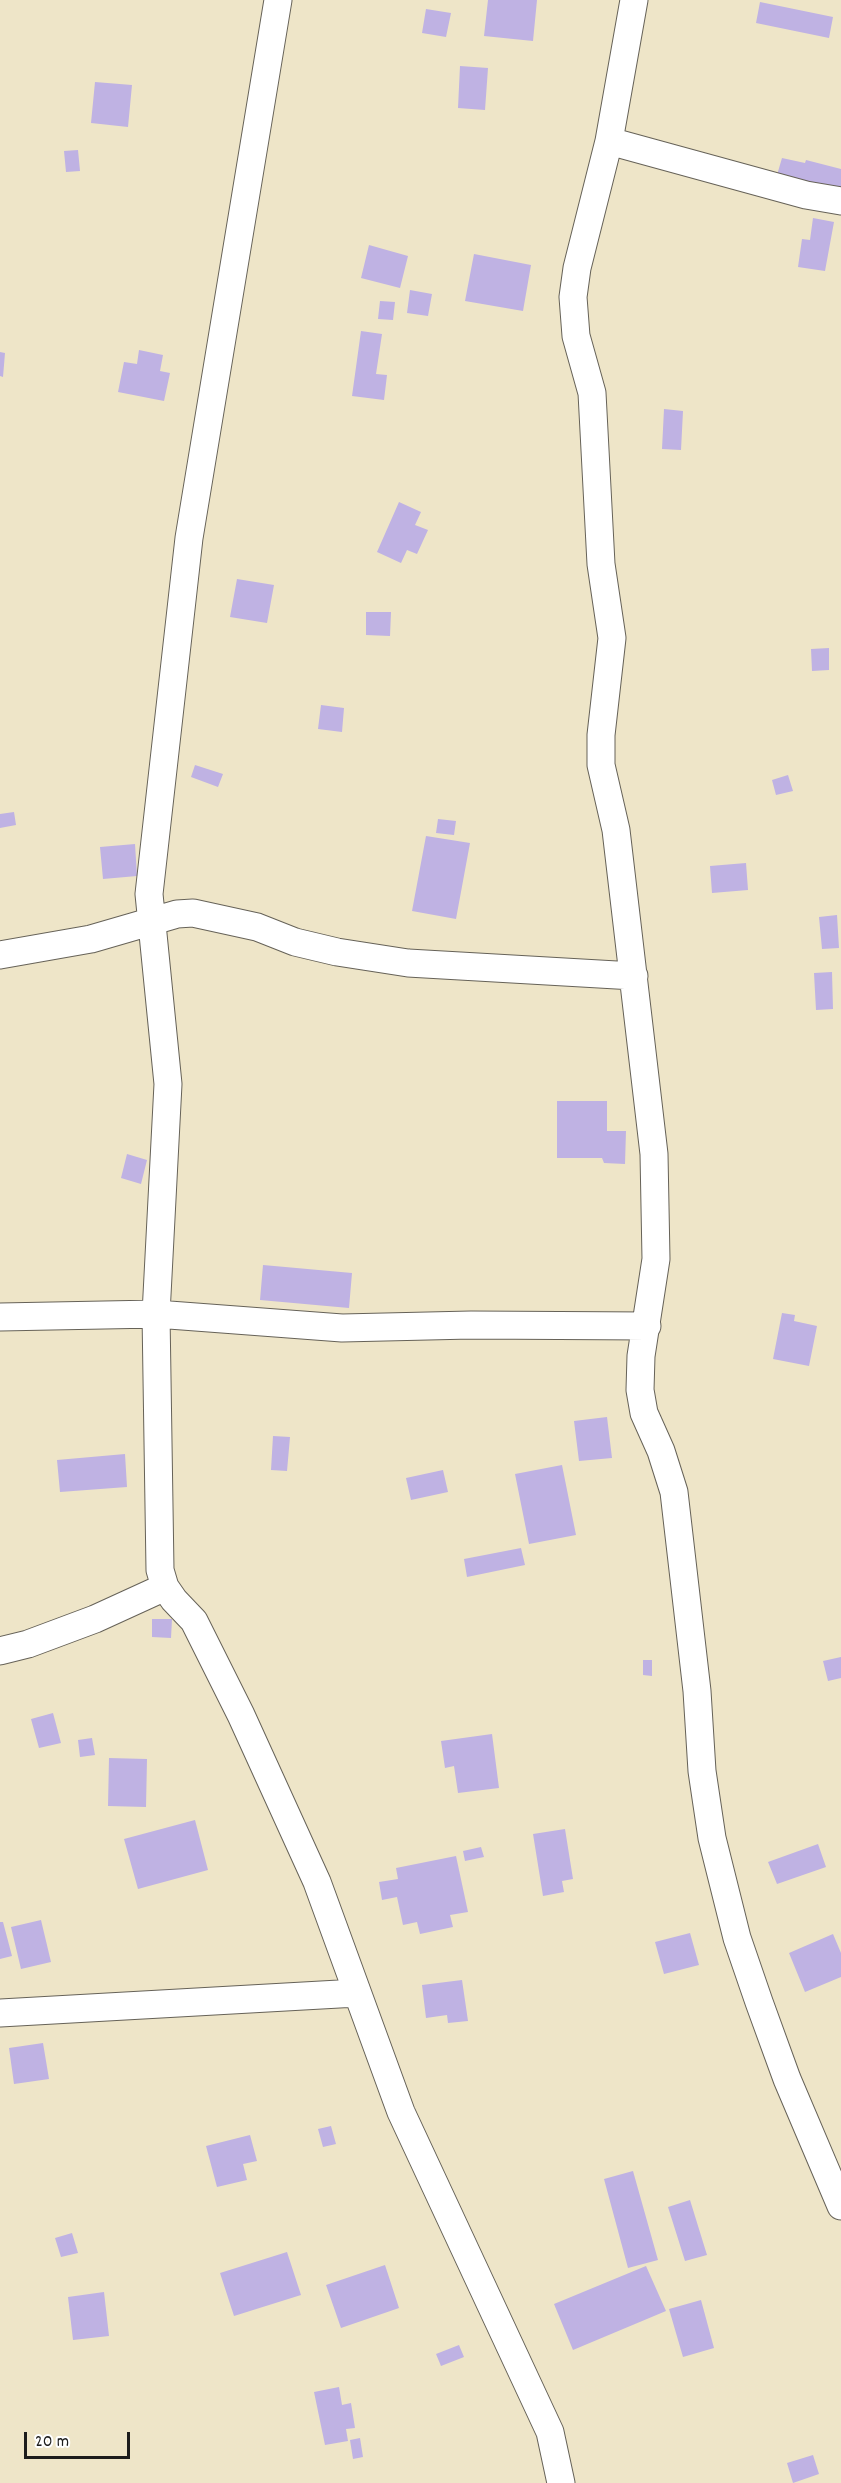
<!DOCTYPE html>
<html>
<head>
<meta charset="utf-8">
<style>
  body { margin:0 }
  #map { position:relative; width:841px; height:2483px; overflow:hidden; background:#eee5c8; font-family:Dekko,sans-serif }
  canvas { display:block }
  .scale { position:absolute; left:24px; top:2432px; width:106px; height:27px; box-sizing:border-box; border:3px solid #1c1c1c; border-top:0; padding-left:8px; font-size:18px; line-height:21px; white-space:nowrap; color:#1c1c1c; -webkit-text-stroke:4px #fff; paint-order:stroke }
</style>
</head>
<body>
<div id="map">
<canvas width="841" height="2483"></canvas>
<div class="scale">20 m</div>
</div>
<script>
const g = document.querySelector('canvas').getContext('2d');
g.lineJoin = 'round';
function paint(path, color) {
  g.fillStyle = color;
  g.fill(path, 'evenodd');
}
function shape(rows) {
  const path = new Path2D();
  for (const r of rows) {
    path.moveTo(r[0], r[1]);
    for (let i = 2; i < r.length; i += 2) path.lineTo(r[i], r[i + 1]);
  }
  return path;
}
function trace(path, color, width, dash) {
  g.strokeStyle = color;
  g.lineWidth = width;
  g.lineCap = dash ? 'butt' : 'round';
  g.setLineDash(dash || []);
  g.stroke(path);
}
paint(shape([
  [488,0,537,0,533,41,484,36],
  [760,2,833,17,829,38,756,23],
  [426,9,451,13,446,37,422,33],
  [460,66,488,68,485,110,458,108],
  [95,82,132,85,128,127,91,123],
  [78,150,80,171,66,172,64,151],
  [782,158,805,163,806,160,841,169,841,192,777,175],
  [813,218,834,222,825,271,798,267,802,239,810,240],
  [369,245,408,256,400,288,361,278],
  [474,254,531,265,523,311,465,301],
  [410,290,432,294,428,316,407,313],
  [380,301,395,302,393,320,378,319],
  [361,331,382,334,376,374,387,375,384,400,352,396],
  [139,350,163,355,160,371,170,373,164,401,118,392,124,362,137,364],
  [0,352,5,353,3,377,0,376],
  [664,409,683,411,681,450,662,449],
  [399,502,421,512,415,525,428,530,417,554,407,550,401,563,377,552],
  [237,579,274,585,267,623,230,617],
  [366,612,391,612,390,636,366,635],
  [829,648,829,670,812,671,811,649],
  [321,705,344,708,342,732,318,729],
  [195,765,223,774,218,787,191,777],
  [788,775,793,791,776,795,772,780],
  [14,812,16,825,0,828,0,814],
  [438,819,456,821,454,835,436,833],
  [426,836,470,843,456,919,412,911],
  [135,844,137,876,103,879,100,847],
  [746,863,748,890,712,893,710,866],
  [837,915,839,948,822,949,819,917],
  [832,972,833,1009,816,1010,814,973],
  [557,1101,607,1101,607,1131,626,1131,625,1164,604,1163,602,1158,557,1158],
  [127,1154,147,1160,141,1184,121,1178],
  [263,1265,352,1273,349,1308,260,1300],
  [782,1313,795,1315,794,1321,817,1326,809,1366,773,1359],
  [607,1417,612,1458,579,1461,574,1421],
  [273,1436,290,1437,287,1471,271,1470],
  [125,1454,127,1487,60,1492,57,1460],
  [562,1465,576,1535,529,1544,515,1474],
  [443,1470,448,1492,411,1500,406,1478],
  [521,1548,525,1565,467,1577,464,1559],
  [152,1619,172,1619,171,1638,152,1637],
  [841,1657,841,1678,828,1681,823,1661],
  [643,1660,652,1660,652,1676,643,1675],
  [53,1713,61,1743,39,1748,31,1719],
  [492,1734,499,1788,458,1793,454,1766,445,1768,441,1741],
  [92,1738,95,1755,80,1757,78,1740],
  [109,1758,147,1759,146,1807,108,1806],
  [195,1820,208,1870,138,1889,124,1839],
  [565,1829,573,1879,562,1881,564,1892,543,1896,533,1834],
  [818,1844,826,1867,777,1884,768,1862],
  [481,1847,484,1857,465,1861,463,1851],
  [456,1856,468,1912,450,1915,453,1927,420,1934,417,1922,403,1925,397,1897,382,1900,379,1882,398,1879,396,1868],
  [41,1920,51,1962,21,1969,11,1927],
  [0,1922,3,1922,12,1956,0,1959],
  [690,1933,699,1965,664,1974,655,1942],
  [833,1934,841,1953,841,1977,805,1992,789,1953],
  [462,1980,468,2021,448,2023,447,2015,426,2018,422,1985],
  [43,2043,49,2079,14,2084,9,2048],
  [331,2126,336,2144,323,2147,318,2129],
  [250,2135,257,2161,243,2164,247,2180,217,2187,206,2146],
  [633,2171,658,2260,628,2268,604,2179],
  [690,2200,707,2255,685,2261,668,2207],
  [72,2233,78,2253,61,2257,55,2238],
  [287,2252,301,2295,234,2316,220,2273],
  [385,2265,399,2308,341,2328,326,2285],
  [646,2266,666,2311,573,2350,554,2304],
  [104,2292,109,2336,73,2340,68,2297],
  [701,2300,714,2348,683,2357,669,2309],
  [459,2345,464,2357,441,2366,436,2354],
  [339,2387,342,2405,351,2403,355,2428,346,2429,348,2441,325,2445,314,2392],
  [360,2438,363,2457,353,2459,350,2440],
  [813,2455,819,2474,793,2483,787,2463]
]), '#bfb2e3');
const minor = shape([
  [278,0,189,538,149,894,168,1084,156,1314,160,1570,165,1587,174,1600,194,1621,241,1715,317,1882,401,2112,550,2432,561,2483],
  [634,0,609,141,577,268,573,297,576,336,592,393,601,564,612,638,601,735,601,765,616,830,654,1154,656,1259,641,1356,640,1390,644,1413,661,1451,674,1492,697,1691,702,1771,712,1838,737,1938,759,2002,787,2079,841,2206],
  [609,141,806,195,841,201],
  [0,955,91,939,177,914,193,913,257,927,295,942,337,952,408,963,634,976],
  [0,1317,156,1314,342,1328,471,1325,647,1326],
  [0,1651,28,1644,95,1619,165,1587],
  [0,2013,357,1993]
]);
trace(minor, '#666258', 29);
trace(minor, '#fff', 27);
</script>
</body>
</html>
